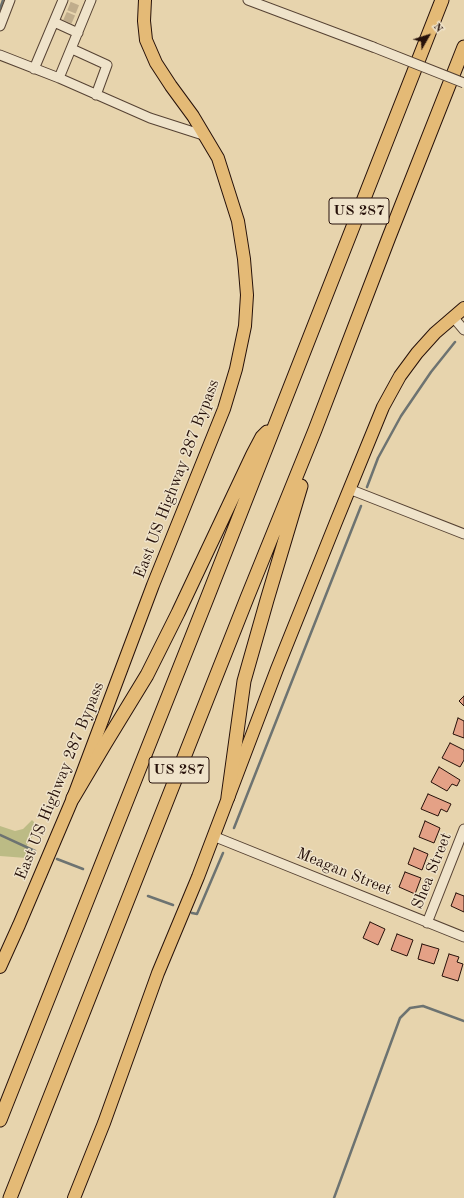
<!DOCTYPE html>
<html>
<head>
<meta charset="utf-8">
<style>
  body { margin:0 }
  #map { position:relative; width:464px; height:1198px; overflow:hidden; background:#e7d4ad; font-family:"Old Standard TT",serif }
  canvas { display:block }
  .north { position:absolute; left:408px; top:16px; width:40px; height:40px; -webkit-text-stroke:3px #efe3ca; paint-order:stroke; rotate:51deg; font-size:11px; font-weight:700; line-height:16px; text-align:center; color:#26110a }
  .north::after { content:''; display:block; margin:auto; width:14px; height:18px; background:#26110a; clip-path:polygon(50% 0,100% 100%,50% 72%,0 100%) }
</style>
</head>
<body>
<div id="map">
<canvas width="464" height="1198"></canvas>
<div class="north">N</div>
</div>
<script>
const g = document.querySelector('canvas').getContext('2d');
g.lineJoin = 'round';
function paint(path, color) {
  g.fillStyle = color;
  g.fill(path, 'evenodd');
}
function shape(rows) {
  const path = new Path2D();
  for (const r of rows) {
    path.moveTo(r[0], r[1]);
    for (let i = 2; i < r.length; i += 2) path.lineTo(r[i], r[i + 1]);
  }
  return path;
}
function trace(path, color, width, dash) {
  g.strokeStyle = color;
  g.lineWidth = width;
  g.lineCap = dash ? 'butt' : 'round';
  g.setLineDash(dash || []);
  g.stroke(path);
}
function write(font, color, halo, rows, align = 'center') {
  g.font = font + ' "Old Standard TT",serif';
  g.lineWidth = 3;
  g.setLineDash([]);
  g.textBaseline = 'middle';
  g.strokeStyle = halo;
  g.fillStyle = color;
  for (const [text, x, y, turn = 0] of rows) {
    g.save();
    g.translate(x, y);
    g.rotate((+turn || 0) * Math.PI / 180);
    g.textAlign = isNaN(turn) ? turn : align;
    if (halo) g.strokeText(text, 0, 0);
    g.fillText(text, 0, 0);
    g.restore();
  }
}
paint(shape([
  [32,820,36,824,33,836,27,845,26,858,0,856,0,826,15,831,23,829]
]), '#bcbb85');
trace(shape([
  [0,9,3,0],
  [367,487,378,458,401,416,431,372,455,342],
  [234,828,361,506],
  [0,835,35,851],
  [57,859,83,869],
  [148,896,173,905],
  [192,913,197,914,223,853],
  [334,1198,400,1018,410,1008,423,1006,464,1021]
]), '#6d7371', 2.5);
const building = shape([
  [464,696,464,706,459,701,464,696],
  [458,718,464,721,464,738,453,734,458,718],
  [450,743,464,750,464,760,460,767,442,758,450,743],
  [439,767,460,780,457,786,452,784,447,791,431,782,439,767],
  [428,794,451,804,447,812,441,809,438,816,421,809,428,794],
  [425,821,440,828,434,843,419,837,425,821],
  [414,848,428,854,422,870,408,864,414,848],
  [405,872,421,878,415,894,399,887,405,872],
  [456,893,464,896,464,912,451,906,456,893],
  [370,922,385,929,378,945,363,938,370,922],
  [397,934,413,940,407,956,391,950,397,934],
  [422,944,439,949,434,964,418,959,422,944],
  [449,954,459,957,457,962,463,964,458,981,442,976,449,954]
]);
paint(building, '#e4a186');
trace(building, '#26110a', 1);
trace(shape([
  [69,6,79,10],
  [65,16,74,20]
]), '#c0ad8c', 9, [9, 4.5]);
const minor = shape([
  [248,0,373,47],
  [54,22,78,33],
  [0,26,10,0],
  [72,49,107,65,96,95],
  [0,55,59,78,150,118,206,136],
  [34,69,63,0],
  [59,78,91,0],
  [453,317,464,330],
  [349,489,464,534],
  [213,836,464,937],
  [427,923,464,829]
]);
const major = shape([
  [0,967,19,925,73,798,153,585,224,409,236,369,245,326,247,295,244,259,238,221,218,158,193,116,171,86,156,63,146,40,144,21,145,0],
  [74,1198,104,1123,158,973,198,877,277,669,336,522,383,407,400,376,417,353,435,333,464,308]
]);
const highway = shape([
  [228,797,244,681,267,600,301,486],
  [73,798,105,744,147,675,178,613,253,454,262,437,267,432],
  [0,1120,208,596,442,0],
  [10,1198,247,598,315,430,389,237,464,47]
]);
trace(minor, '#564233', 11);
trace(major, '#26110a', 14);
trace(highway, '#26110a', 15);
trace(minor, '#efe3ca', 9);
trace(major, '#e4ba76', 12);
trace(highway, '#e4ba76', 13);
const minorBridge = shape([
  [373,47,464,83]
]);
trace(minorBridge, '#564233', 11, []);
trace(minorBridge, '#efe3ca', 9);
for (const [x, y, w] of [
  [359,211,60],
  [179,770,60]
]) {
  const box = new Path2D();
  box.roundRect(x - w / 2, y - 13, w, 26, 3);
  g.fillStyle = '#efe3ca';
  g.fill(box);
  trace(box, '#26110a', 1);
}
write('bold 15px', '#26110a', null, [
  ["US 287",359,211],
  ["US 287",179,770]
]);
write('16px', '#26110a', '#efe3ca', [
  ["East US Highway 287 Bypass",177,479,-69],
  ["East US Highway 287 Bypass",60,781,-68],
  ["Shea Street",432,871,-68],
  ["Meagan Street",344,872,22]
]);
</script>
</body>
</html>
